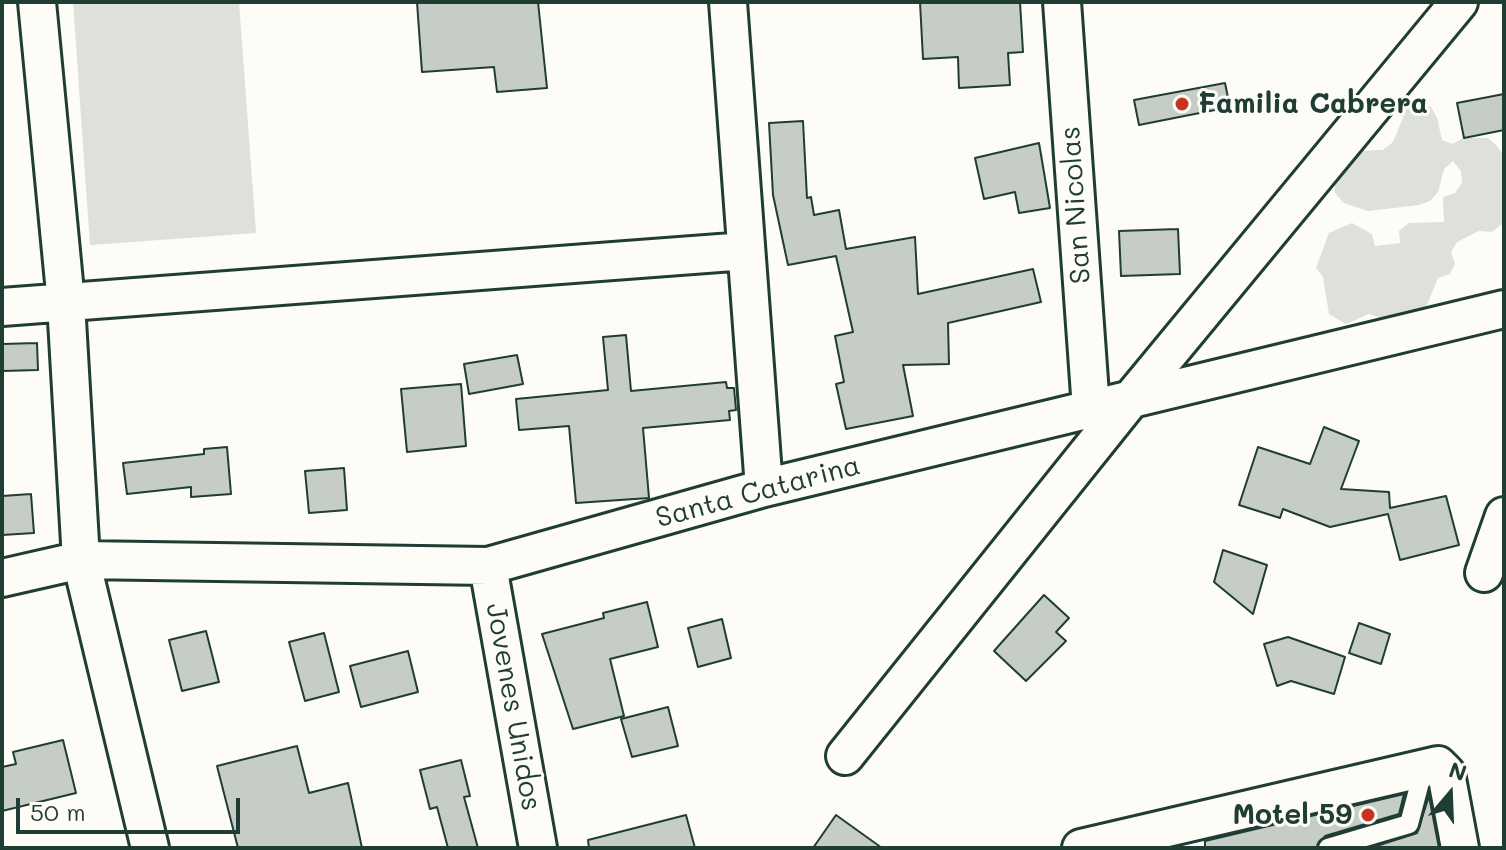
<!DOCTYPE html>
<html>
<head>
<meta charset="utf-8">
<style>
  body { margin:0 }
  #map { position:relative; width:1506px; height:850px; overflow:hidden; background:#fdfcf7; font-family:Mali,sans-serif }
  canvas { display:block }
  .frame { position:absolute; inset:0; border:4px solid #1f3d34; pointer-events:none }
  .north { position:absolute; left:1410px; top:754px; width:80px; height:80px; -webkit-text-stroke:6px #fdfcf7; paint-order:stroke; rotate:19deg; font-size:22px; font-weight:700; line-height:32px; text-align:center; color:#1f3d34 }
  .north::after { content:''; display:block; margin:auto; width:28px; height:36px; background:#1f3d34; clip-path:polygon(50% 0,100% 100%,50% 72%,0 100%) }
  .scale { position:absolute; left:16px; top:798px; width:224px; height:36px; box-sizing:border-box; border:4px solid #1f3d34; border-top:0; padding-left:10px; font-size:24px; line-height:28px; white-space:nowrap; color:#1f3d34; -webkit-text-stroke:6px #fdfcf7; paint-order:stroke }
</style>
</head>
<body>
<div id="map">
<canvas width="1506" height="850"></canvas>
<div class="frame"></div>
<div class="north">N</div>
<div class="scale">50 m</div>
</div>
<script>
const g = document.querySelector('canvas').getContext('2d');
g.lineJoin = 'round';
function paint(path, color) {
  g.fillStyle = color;
  g.fill(path, 'evenodd');
}
function shape(rows) {
  const path = new Path2D();
  for (const r of rows) {
    path.moveTo(r[0], r[1]);
    for (let i = 2; i < r.length; i += 2) path.lineTo(r[i], r[i + 1]);
  }
  return path;
}
function trace(path, color, width, dash) {
  g.strokeStyle = color;
  g.lineWidth = width;
  g.lineCap = dash ? 'butt' : 'round';
  g.setLineDash(dash || []);
  g.stroke(path);
}
function write(font, color, halo, rows, align = 'center') {
  g.font = font + ' Mali,sans-serif';
  g.lineWidth = 6;
  g.setLineDash([]);
  g.textBaseline = 'middle';
  g.strokeStyle = halo;
  g.fillStyle = color;
  for (const [text, x, y, turn = 0] of rows) {
    g.save();
    g.translate(x, y);
    g.rotate((+turn || 0) * Math.PI / 180);
    g.textAlign = isNaN(turn) ? turn : align;
    if (halo) g.strokeText(text, 0, 0);
    g.fillText(text, 0, 0);
    g.restore();
  }
}
paint(shape([
  [73,2,239,2,256,233,90,245],
  [1418,104,1431,107,1437,118,1442,140,1453,144,1463,138,1488,138,1497,146,1504,156,1502,224,1492,232,1479,231,1457,242,1451,252,1455,264,1450,274,1438,278,1420,322,1390,328,1381,318,1369,314,1346,324,1329,314,1323,277,1316,268,1329,233,1352,223,1372,234,1375,246,1400,243,1399,231,1409,223,1444,222,1443,197,1455,193,1462,183,1461,171,1453,161,1444,169,1438,192,1430,201,1419,205,1368,211,1344,203,1335,193,1335,180,1358,151,1383,150,1393,142,1407,108]
]), '#dde0db');
const building = shape([
  [417,2,538,2,547,88,497,92,494,67,422,72,417,2],
  [920,2,1020,2,1023,52,1008,53,1010,85,959,88,958,57,923,59,920,2],
  [1225,83,1230,107,1139,125,1134,100,1225,83],
  [1504,94,1504,130,1464,138,1457,103,1504,94],
  [803,121,807,198,811,197,814,215,839,210,846,249,915,237,918,294,1033,269,1041,302,948,323,949,364,903,365,913,416,846,429,836,384,844,382,835,336,853,332,836,256,788,265,773,195,769,123,803,121],
  [1039,143,1050,208,1019,213,1015,192,984,199,975,158,1039,143],
  [1178,229,1180,274,1121,276,1119,231,1178,229],
  [626,335,631,391,726,382,727,388,734,388,736,410,729,411,730,420,643,428,649,498,576,503,569,426,519,430,516,399,608,390,603,337,626,335],
  [37,343,38,370,2,371,2,344,37,343],
  [517,355,523,384,469,394,464,364,517,355],
  [461,384,466,446,407,452,401,389,461,384],
  [1324,427,1359,441,1341,489,1389,492,1390,508,1446,496,1459,545,1400,560,1388,514,1330,527,1283,509,1280,518,1239,505,1258,447,1310,464,1324,427],
  [227,447,231,494,191,497,191,487,127,494,123,463,204,454,204,449,227,447],
  [344,468,347,510,309,513,305,471,344,468],
  [31,494,34,533,2,535,2,496,31,494],
  [1223,550,1267,565,1253,614,1214,582,1223,550],
  [1044,595,1069,618,1056,632,1066,641,1026,681,994,651,1044,595],
  [647,602,658,647,610,659,624,716,573,729,542,634,604,618,603,613,647,602],
  [722,619,731,658,698,667,688,628,722,619],
  [1359,623,1390,634,1381,664,1349,653,1359,623],
  [206,631,219,682,182,691,169,640,206,631],
  [324,633,339,692,305,701,289,642,324,633],
  [1288,637,1345,657,1334,694,1291,681,1277,686,1264,644,1288,637],
  [408,651,418,692,361,707,350,666,408,651],
  [668,707,678,746,632,757,621,719,668,707],
  [63,740,76,793,2,811,2,767,16,764,13,752,63,740],
  [297,746,309,793,348,783,362,848,238,848,217,766,297,746],
  [461,760,470,796,464,797,478,848,448,848,437,807,430,809,420,770,461,760],
  [1404,794,1399,814,1325,836,1316,848,1205,848,1205,841,1404,794],
  [1429,796,1439,848,1370,848,1417,833,1429,796],
  [686,815,695,848,589,848,588,840,686,815],
  [836,815,882,848,813,848,836,815]
]);
paint(building, '#c6cdc7');
trace(building, '#1f3d34', 2);
const service = shape([
  [1328,848,1409,824,1424,767]
]);
const minor = shape([
  [37,2,66,303,81,560,150,848],
  [728,2,764,488],
  [1062,2,1091,409],
  [2,307,746,251],
  [488,566,538,848],
  [1484,573,1504,516],
  [2,578,81,560,488,566,764,488,1504,309],
  [845,756,1131,399,1459,2],
  [1081,848,1438,765,1446,773,1460,848]
]);
trace(service, '#1f3d34', 24);
trace(minor, '#1f3d34', 42);
trace(service, '#fdfcf7', 18);
trace(minor, '#fdfcf7', 36);
for (const [x, y, r, color] of [
  [1182,104,8,"#c8321e"],
  [1368,815,8,"#c8321e"]
]) {
  const dot = new Path2D();
  dot.arc(x, y, r, 0, 2 * Math.PI);
  g.fillStyle = color;
  g.fill(dot);
  trace(dot, '#fdfcf7', 3);
}
write('bold 28px', '#1f3d34', '#fdfcf7', [
  ["Familia Cabrera",1198,104],
  ["Motel 59",1352,815,"right"]
], 'left');
write('28px', '#1f3d34', '#fdfcf7', [
  ["San Nicolas",1076,205,-94],
  ["Santa Catarina",758,492,-15],
  ["Jovenes Unidos",513,707,80]
]);
</script>
</body>
</html>
